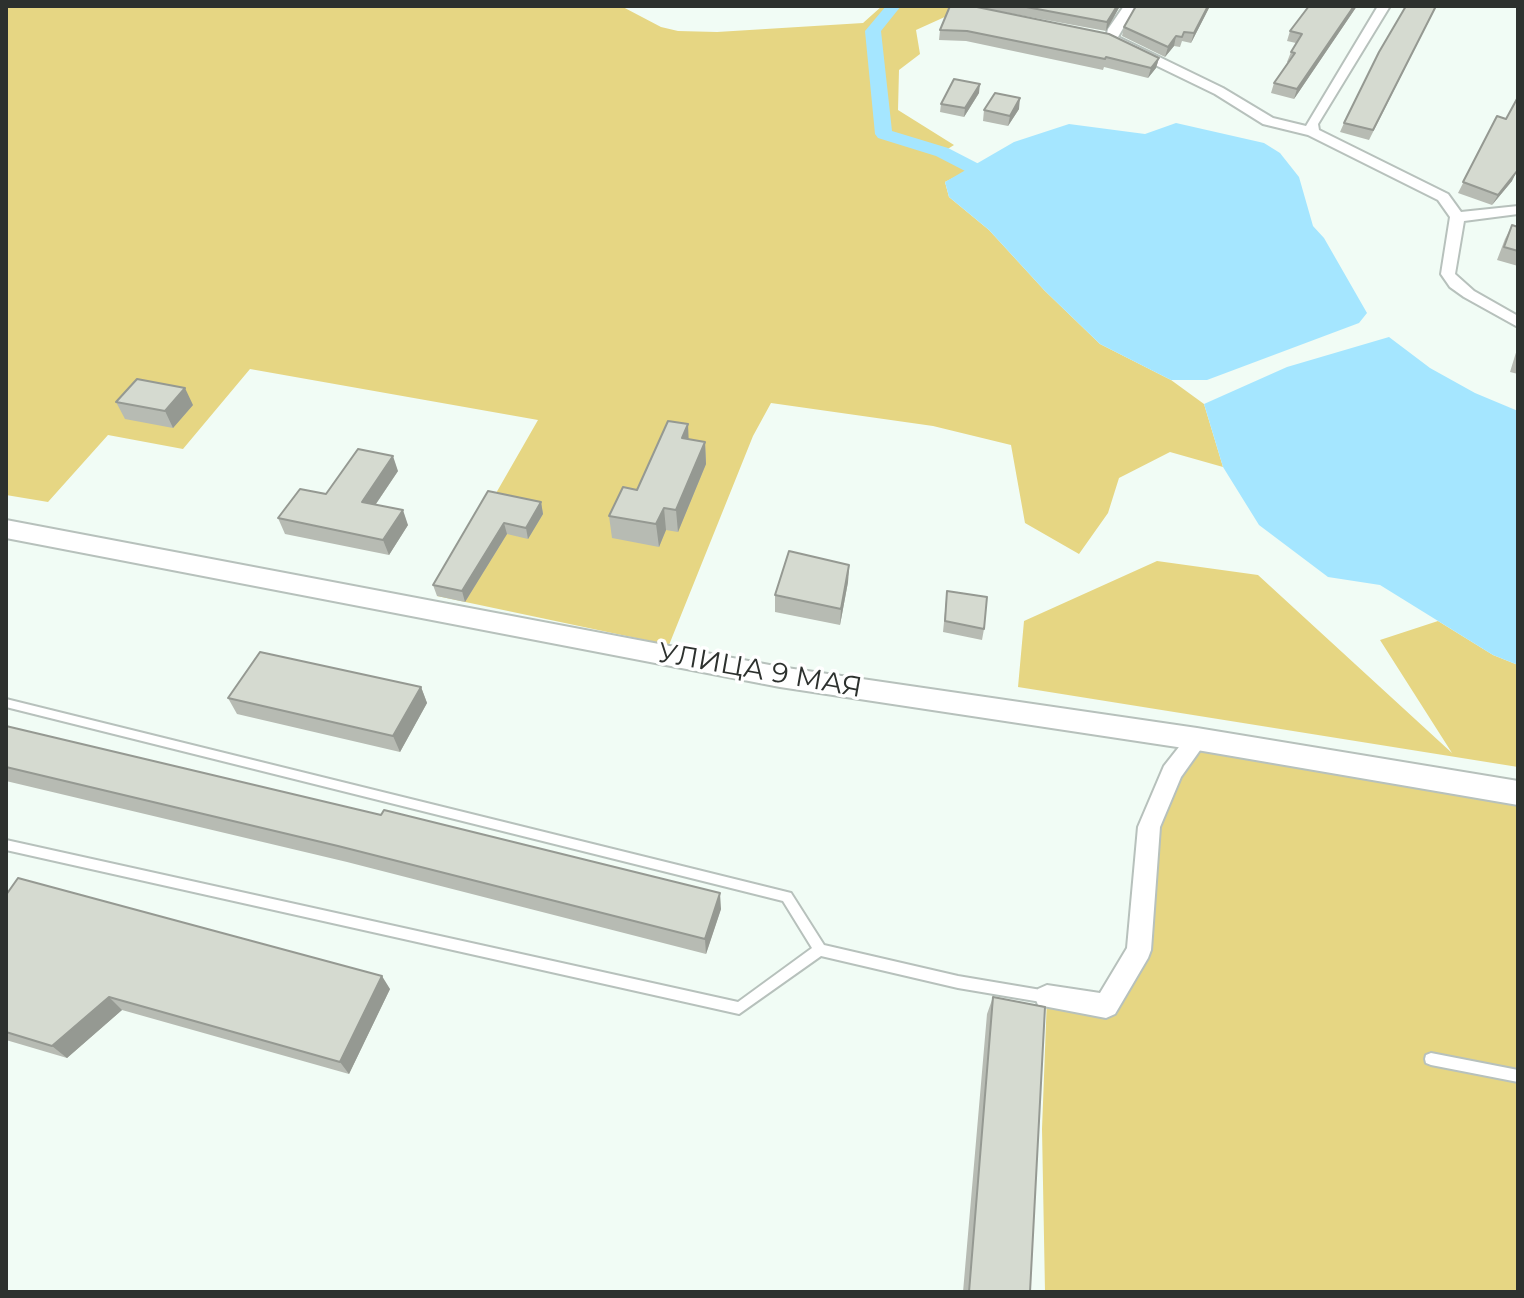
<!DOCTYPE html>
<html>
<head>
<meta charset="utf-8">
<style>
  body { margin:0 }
  #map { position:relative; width:1524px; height:1298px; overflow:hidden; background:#f1fcf5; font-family:Montserrat,sans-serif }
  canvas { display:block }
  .frame { position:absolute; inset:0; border:8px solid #2d312e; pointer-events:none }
</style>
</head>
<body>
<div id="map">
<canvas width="1524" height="1298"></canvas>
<div class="frame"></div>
</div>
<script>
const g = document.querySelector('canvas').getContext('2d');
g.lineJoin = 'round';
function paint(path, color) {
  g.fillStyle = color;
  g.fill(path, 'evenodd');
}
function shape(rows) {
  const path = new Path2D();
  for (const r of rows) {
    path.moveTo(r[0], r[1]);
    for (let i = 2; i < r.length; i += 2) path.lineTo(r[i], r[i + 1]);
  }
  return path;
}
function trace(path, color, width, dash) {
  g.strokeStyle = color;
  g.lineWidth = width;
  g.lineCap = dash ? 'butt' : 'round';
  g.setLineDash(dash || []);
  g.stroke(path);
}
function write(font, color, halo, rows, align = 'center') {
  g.font = font + ' Montserrat,sans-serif';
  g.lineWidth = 7;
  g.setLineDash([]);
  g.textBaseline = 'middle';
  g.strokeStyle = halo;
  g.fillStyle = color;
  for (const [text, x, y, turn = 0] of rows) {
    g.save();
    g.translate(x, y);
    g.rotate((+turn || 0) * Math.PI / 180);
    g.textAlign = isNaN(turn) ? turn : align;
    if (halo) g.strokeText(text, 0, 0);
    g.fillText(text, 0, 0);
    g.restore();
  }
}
paint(shape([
  [6,6,621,6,661,27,678,31,717,32,863,23,882,6,952,6,958,11,916,30,920,54,899,70,898,110,954,145,943,152,973,168,945,182,949,197,989,230,1045,291,1100,344,1171,380,1204,404,1223,467,1170,452,1119,478,1108,513,1079,554,1025,523,1011,445,933,426,771,403,753,436,669,645,437,596,538,420,250,369,183,449,108,435,48,502,6,495],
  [1157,561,1258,575,1452,753,1380,640,1438,621,1493,655,1518,665,1518,767,1018,687,1024,621],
  [1197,739,1518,793,1518,1292,1045,1292,1042,1129,1047,997,1105,1006,1139,950,1149,827]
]), '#e6d683');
paint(shape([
  [1176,123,1264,143,1280,153,1299,177,1313,226,1324,238,1367,313,1359,323,1207,380,1171,380,1100,344,1045,291,989,230,949,197,945,182,1014,142,1069,124,1145,134],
  [1389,337,1430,368,1475,393,1518,411,1518,665,1493,655,1380,585,1328,577,1259,525,1223,467,1204,404,1287,367]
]), '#a5e6ff');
paint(shape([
  [886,6,901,6,881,31,892,131,948,148,979,164,982,168,979,172,967,172,936,156,878,138,875,134,865,31,886,6]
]), '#a5e6ff');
const service = shape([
  [6,699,787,892,791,893,824,945,958,976,1047,991,1051,993,1053,997,1051,1001,1047,1003,958,988,821,956,739,1014,6,850,6,840,738,1002,812,948,783,901,6,707,6,699],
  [1431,1053,1518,1070,1518,1082,1431,1065,1426,1063,1425,1059,1426,1055,1431,1053]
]);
const minor = shape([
  [1124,6,1136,6,1118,37,1223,88,1273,118,1306,126,1378,6,1390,6,1318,124,1319,130,1448,194,1461,212,1518,206,1518,214,1464,221,1455,274,1474,291,1518,316,1518,327,1464,297,1450,287,1441,274,1450,217,1438,200,1308,135,1263,124,1215,94,1114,45,1106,38,1108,29,1124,6],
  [1197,730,1204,733,1208,739,1181,777,1160,827,1151,950,1148,958,1115,1014,1106,1018,1038,1005,1035,997,1038,989,1047,985,1100,993,1127,948,1138,827,1164,766,1190,733,1197,730]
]);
const tertiary = shape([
  [6,520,780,667,1197,728,1518,781,1518,805,1197,750,780,687,6,538,6,520]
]);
trace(service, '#b7c1bc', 4);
trace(minor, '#b7c1bc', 4);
trace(tertiary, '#b7c1bc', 4);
paint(service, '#fff');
paint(minor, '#fff');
paint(tertiary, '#fff');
paint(shape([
  [950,6,1120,6,1106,31,992,10,1159,58,1156,68,1148,78,1104,67,1103,70,966,41,939,40,940,30],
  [1210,6,1191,43,1182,41,1180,47,1174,46,1165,57,1122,36,1124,27],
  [1309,6,1357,6,1294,99,1271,93,1274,83,1288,62,1287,62,1291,52,1296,43,1287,41,1290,31],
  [1435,9,1369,140,1340,132,1344,123],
  [979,93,964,117,940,112,941,104],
  [1019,109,1008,126,983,121,984,110],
  [1497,116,1506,119,1512,181,1492,205,1458,193],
  [1512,225,1518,227,1518,266,1497,260,1505,239],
  [1518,346,1518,374,1510,372],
  [116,402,193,405,173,428,125,419],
  [689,439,705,442,706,464,678,532,666,530,659,547,612,538,609,516],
  [398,471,376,504,408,525,389,555,285,534,278,518,326,494],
  [488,491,541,502,543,514,528,539,507,534,465,602,437,596,433,585],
  [849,565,848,582,840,625,775,612,775,595],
  [947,591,984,629,982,640,943,632],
  [421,687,427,703,400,752,237,714,228,698],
  [6,726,721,909,706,954,347,862,6,781],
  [6,895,390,989,349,1074,122,1010,67,1058,6,1040],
  [993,997,1030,1292,963,1292,987,1014]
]), '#b7bbb3');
paint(shape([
  [1117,6,1120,6,1106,31,1107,22],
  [1208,6,1210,6,1191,43,1194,33],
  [1354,6,1357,6,1294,99,1297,89],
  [1176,36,1174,46,1165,57,1168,47],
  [1159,58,1156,68,1148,78,1151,68],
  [980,84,979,93,964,117,965,108],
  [1020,98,1019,109,1008,126,1010,116],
  [1517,171,1512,181,1492,205,1498,195],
  [185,388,193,405,173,428,165,411],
  [688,424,689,447,682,438],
  [705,442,706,464,678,532,676,510],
  [393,456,398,471,367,517,362,502],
  [541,502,543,514,528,539,526,528],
  [664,508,666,530,659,547,656,524],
  [403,510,408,525,389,555,383,540],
  [504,523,507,534,465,602,462,591],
  [849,565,848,582,840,625,841,609],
  [421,687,427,703,400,752,393,736],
  [720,893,721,909,706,954,705,939],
  [382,976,390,989,349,1074,340,1062],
  [109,997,122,1010,67,1058,52,1046]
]), '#959992');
const building = shape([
  [950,6,972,6,1109,34,1159,58,1151,68,1106,57,1105,59,967,31,940,30,950,6],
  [1021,6,1117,6,1107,22,1021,6],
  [1136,6,1208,6,1194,33,1184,32,1182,37,1176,36,1168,47,1124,27,1136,6],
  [1309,6,1354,6,1297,89,1274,83,1295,53,1291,52,1302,34,1290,31,1309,6],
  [1406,6,1436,6,1373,130,1344,123,1379,52,1406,6],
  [954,79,980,84,965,108,941,104,954,79],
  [995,93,1020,98,1010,116,984,110,995,93],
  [1518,97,1517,171,1498,195,1463,182,1497,116,1506,119,1518,97],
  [1512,225,1518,227,1518,251,1504,247,1512,225],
  [137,379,185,388,165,411,116,402,137,379],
  [668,421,688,424,682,438,705,442,676,510,664,508,656,524,609,516,623,487,637,490,668,421],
  [358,449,393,456,362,502,403,510,383,540,278,518,300,489,326,494,358,449],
  [488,491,541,502,526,528,504,523,462,591,433,585,488,491],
  [789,551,849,565,841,609,775,595,789,551],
  [947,591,987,597,984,629,945,621,947,591],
  [260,652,421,687,393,736,228,698,260,652],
  [6,726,381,815,384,810,720,893,705,939,338,846,6,767,6,726],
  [18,878,382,976,340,1062,109,997,52,1046,6,1032,6,895,18,878],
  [993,997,1045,1007,1030,1292,969,1292,993,997]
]);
paint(building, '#d5dad0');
trace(building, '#959992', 2);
write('28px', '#2d312e', '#fff', [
  ["УЛИЦА 9 МАЯ",760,671,10]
]);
</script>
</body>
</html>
